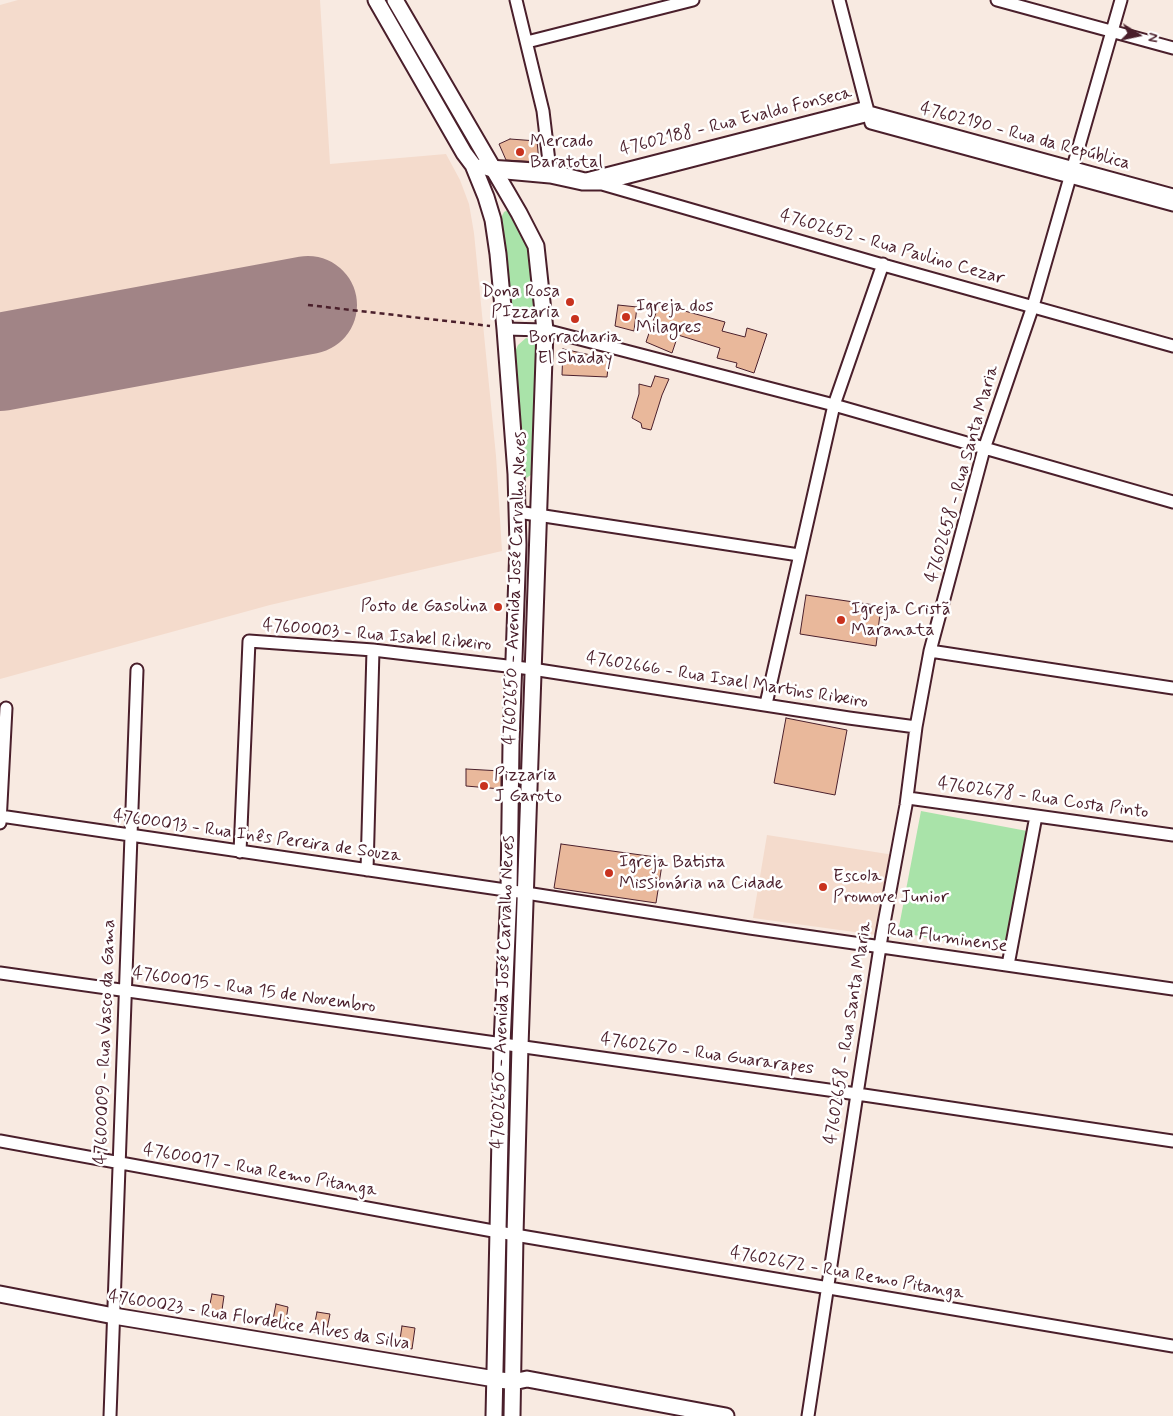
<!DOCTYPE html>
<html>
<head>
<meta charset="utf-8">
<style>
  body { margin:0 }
  #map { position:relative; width:1173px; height:1416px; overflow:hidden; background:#f8eae1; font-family:Mynerve,sans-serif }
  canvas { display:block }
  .north { position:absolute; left:1113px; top:10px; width:50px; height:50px; -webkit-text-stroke:4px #fff; paint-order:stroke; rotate:100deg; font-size:14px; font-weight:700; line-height:20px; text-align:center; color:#4a1f2b }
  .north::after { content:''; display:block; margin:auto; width:18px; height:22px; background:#4a1f2b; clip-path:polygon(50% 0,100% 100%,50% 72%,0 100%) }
</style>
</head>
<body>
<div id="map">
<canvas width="1173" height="1416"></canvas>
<div class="north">N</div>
</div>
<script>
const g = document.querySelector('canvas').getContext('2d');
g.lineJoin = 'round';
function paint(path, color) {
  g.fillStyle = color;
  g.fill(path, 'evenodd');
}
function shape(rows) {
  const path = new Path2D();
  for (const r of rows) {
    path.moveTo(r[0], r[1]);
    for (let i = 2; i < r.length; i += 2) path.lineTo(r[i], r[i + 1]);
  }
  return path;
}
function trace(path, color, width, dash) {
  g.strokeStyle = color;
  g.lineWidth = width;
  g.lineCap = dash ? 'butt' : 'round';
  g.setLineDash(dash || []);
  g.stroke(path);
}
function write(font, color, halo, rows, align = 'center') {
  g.font = font + ' Mynerve,sans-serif';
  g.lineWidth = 5;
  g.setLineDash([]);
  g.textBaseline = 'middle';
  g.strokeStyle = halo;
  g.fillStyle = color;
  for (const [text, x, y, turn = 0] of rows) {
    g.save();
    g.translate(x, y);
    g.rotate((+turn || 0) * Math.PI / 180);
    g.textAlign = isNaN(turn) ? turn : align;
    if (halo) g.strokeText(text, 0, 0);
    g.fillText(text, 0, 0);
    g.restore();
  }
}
paint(shape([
  [18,0,320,0,330,164,446,154,460,180,469,204,474,233,496,456,502,551,270,605,0,679,0,5],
  [767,835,894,855,876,935,753,918]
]), '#f4dbcc');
paint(shape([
  [508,210,526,243,533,274,533,305,530,312,514,316,510,313,508,303,502,224,502,216,504,212],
  [526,338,533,340,536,345,538,380,534,432,534,470,531,475,526,478,520,474,512,358,518,345],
  [921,811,1027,831,1004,952,898,932]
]), '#a9e3a9');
trace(shape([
  [0,362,308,305]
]), '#a18486', 98);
const building = shape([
  [510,139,537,141,539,162,506,160,499,144,510,139],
  [659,304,725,322,722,331,745,337,747,328,767,334,754,373,736,367,737,363,717,358,720,348,678,335,672,353,646,342,659,304],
  [618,305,637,307,634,331,615,326,618,305],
  [563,349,609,359,607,377,562,375,563,349],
  [655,376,669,379,662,395,651,430,642,428,641,423,632,418,639,394,639,384,651,387,655,376],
  [806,595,881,606,876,646,800,634,806,595],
  [786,718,847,730,835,795,774,783,786,718],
  [466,769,501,771,501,789,466,786,466,769],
  [561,844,663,858,656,903,554,888,561,844],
  [212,1294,224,1296,221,1317,208,1314,212,1294],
  [276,1304,288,1307,285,1327,272,1325,276,1304],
  [317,1312,330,1314,326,1334,313,1332,317,1312],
  [402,1326,415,1328,412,1349,399,1346,402,1326]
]);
paint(building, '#e9b89b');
trace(building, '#4a1f2b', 1);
const minor = shape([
  [516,0,543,111,550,170],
  [839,0,871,123,1173,205],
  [997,0,1173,48],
  [527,42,693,0],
  [869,112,1173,195],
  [869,115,602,184,582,184,550,177,495,172,473,165,550,170,585,179,602,184,876,263,1173,346],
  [586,179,867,107],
  [505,329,545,330,834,405,1173,502],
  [518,512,799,555],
  [930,651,1173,688],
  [766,704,834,405,883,264],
  [908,798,1173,835],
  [0,816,526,893,750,928,1173,989],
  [0,823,6,708],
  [240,852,249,641,373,650,532,669,849,718,916,727],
  [367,870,373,650],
  [1008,965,1036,816],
  [0,973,857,1094,1173,1141],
  [0,1141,515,1235,1173,1346],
  [110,1416,137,670],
  [808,1416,857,1094,882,934,906,805,916,727,930,651,984,449,1033,306,1121,0]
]);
const tertiary = shape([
  [376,0,464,153,473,165,486,197,493,220,498,254,505,329,516,474,518,545,511,744,509,892,502,1044,494,1416],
  [395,0,519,213,536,246,545,330,520,1046,515,1235,512,1416],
  [0,1294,114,1316,495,1379,513,1382,527,1379,726,1416]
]);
trace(minor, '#4a1f2b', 15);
trace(tertiary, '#4a1f2b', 19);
trace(shape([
  [308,305,490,326]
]), '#4a1f2b', 2.5, [5, 4]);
trace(minor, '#fff', 11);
trace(tertiary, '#fff', 15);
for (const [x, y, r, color] of [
  [520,152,5,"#c8321e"],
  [570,302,5,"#c8321e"],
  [626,317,5,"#c8321e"],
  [575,319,5,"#c8321e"],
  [498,607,5,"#c8321e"],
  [841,620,5,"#c8321e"],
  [484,786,5,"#c8321e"],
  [609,873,5,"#c8321e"],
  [823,887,5,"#c8321e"]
]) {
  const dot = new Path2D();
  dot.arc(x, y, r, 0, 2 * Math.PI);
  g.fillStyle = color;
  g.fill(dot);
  trace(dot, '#fff', 2);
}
write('18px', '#4a1f2b', '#fff', [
  ["47602188 - Rua Evaldo Fonseca",736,122,-14],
  ["47602190 - Rua da República",1025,137,15],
  ["47602652 - Rua Paulino Cezar",892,248,16],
  ["47602658 - Rua Santa Maria",963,474,-74],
  ["47602650 - Avenida José Carvalho Neves",516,588,-88],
  ["47600003 - Rua Isabel Ribeiro",377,636,5],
  ["47602666 - Rua Isael Martins Ribeiro",727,681,9],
  ["47602678 - Rua Costa Pinto",1043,799,8],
  ["47600013 - Rua Inês Pereira de Souza",257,837,8],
  ["Rua Fluminense",947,939,8],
  ["47600015 - Rua 15 de Novembro",254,991,8],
  ["47602650 - Avenida José Carvalho Neves",504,992,-88],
  ["47602658 - Rua Santa Maria",849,1033,-81],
  ["47600009 - Rua Vasco da Gama",106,1042,-88],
  ["47602670 - Rua Guararapes",707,1055,8],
  ["47600017 - Rua Remo Pitanga",260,1171,10],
  ["47602672 - Rua Remo Pitanga",847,1274,10],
  ["47600023 - Rua Flordelice Alves da Silva",259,1321,9]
]);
write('18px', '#4a1f2b', '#fff', [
  ["Mercado",530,142],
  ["Baratotal",530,163],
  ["Dona Rosa",560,292,"right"],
  ["PIzzaria",560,313,"right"],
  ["Igreja dos",636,307],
  ["Milagres",636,328],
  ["Borracharia",575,338,"center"],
  ["El Shaday",575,359,"center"],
  ["Posto de Gasolina",488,607,"right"],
  ["Igreja Cristã",851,610],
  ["Maranata",851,631],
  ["Pizzaria",494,776],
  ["J Garoto",494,797],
  ["Igreja Batista",619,863],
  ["Missionária na Cidade",619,884],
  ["Escola",833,877],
  ["Promove Junior",833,898]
], 'left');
</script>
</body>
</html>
